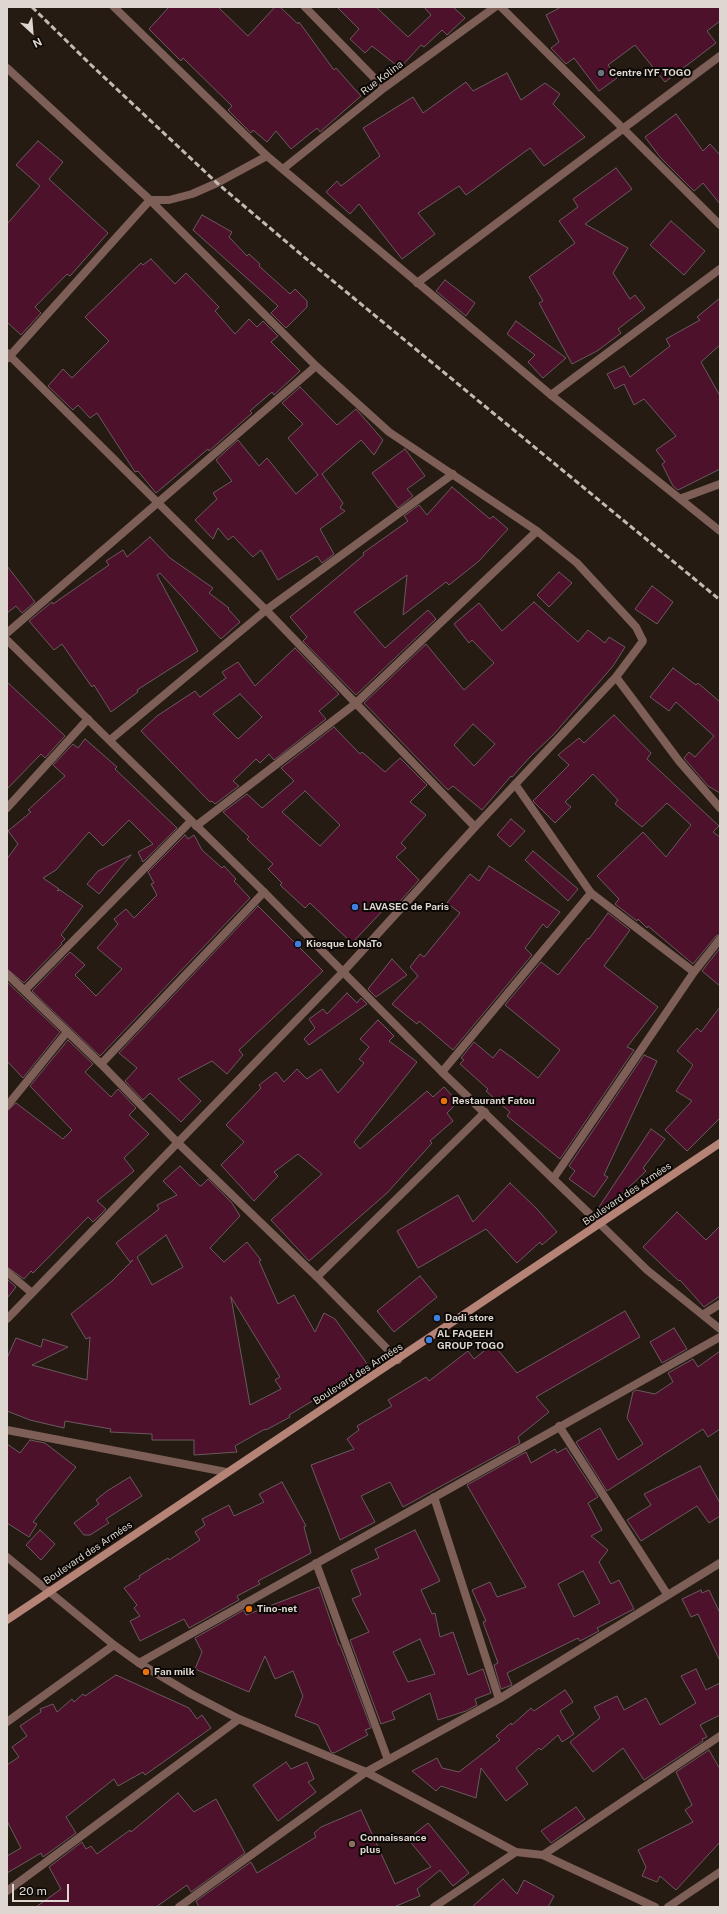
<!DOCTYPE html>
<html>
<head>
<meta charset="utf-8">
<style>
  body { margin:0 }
  #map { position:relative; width:727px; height:1914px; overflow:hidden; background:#261b12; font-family:"Public Sans",sans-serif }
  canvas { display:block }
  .frame { position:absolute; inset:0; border:8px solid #ded6d0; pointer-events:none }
  .north { position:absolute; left:12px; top:12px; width:40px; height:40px; -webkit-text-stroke:3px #0b0704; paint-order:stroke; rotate:154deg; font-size:11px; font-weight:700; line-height:16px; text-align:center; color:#ded6d0 }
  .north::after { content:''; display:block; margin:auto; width:14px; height:18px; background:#ded6d0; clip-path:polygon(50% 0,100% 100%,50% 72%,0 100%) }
  .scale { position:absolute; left:12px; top:1884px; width:57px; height:18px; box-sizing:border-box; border:2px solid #ded6d0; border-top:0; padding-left:5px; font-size:12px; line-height:14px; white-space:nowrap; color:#ded6d0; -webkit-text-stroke:3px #0b0704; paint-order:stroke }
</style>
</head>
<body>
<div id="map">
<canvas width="727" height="1914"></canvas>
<div class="frame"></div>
<div class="north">N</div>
<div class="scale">20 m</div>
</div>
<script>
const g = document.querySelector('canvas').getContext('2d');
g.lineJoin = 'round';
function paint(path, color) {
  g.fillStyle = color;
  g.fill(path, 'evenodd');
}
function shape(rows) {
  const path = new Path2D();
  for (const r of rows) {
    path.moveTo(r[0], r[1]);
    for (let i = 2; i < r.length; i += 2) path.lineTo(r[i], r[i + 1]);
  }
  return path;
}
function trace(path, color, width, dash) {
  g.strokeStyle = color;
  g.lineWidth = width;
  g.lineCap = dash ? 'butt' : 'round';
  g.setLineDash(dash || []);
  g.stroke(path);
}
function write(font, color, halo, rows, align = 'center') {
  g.font = font + ' "Public Sans",sans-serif';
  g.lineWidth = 4;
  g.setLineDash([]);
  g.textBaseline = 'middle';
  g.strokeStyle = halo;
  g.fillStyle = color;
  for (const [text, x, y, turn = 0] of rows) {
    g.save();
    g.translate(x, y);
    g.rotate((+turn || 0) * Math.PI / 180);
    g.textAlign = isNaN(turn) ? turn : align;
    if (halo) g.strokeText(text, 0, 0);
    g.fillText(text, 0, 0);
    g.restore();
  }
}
const building = shape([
  [169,7,218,7,248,36,275,7,280,7,298,24,299,22,334,70,336,68,361,96,320,132,317,128,291,149,276,131,267,142,253,130,251,133,228,110,232,106,183,58,181,61,149,29,169,7],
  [337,7,376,7,408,37,431,15,424,7,453,7,465,18,447,35,442,30,424,47,421,45,400,68,372,46,365,53,350,39,359,29,337,7],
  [561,7,720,7,720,21,707,31,716,43,665,82,635,45,608,65,617,78,599,91,574,58,566,64,551,48,559,42,546,15,561,7],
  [507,73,521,100,545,83,560,94,553,104,585,137,544,166,530,148,466,195,459,186,418,213,435,234,402,259,359,204,350,214,326,192,337,181,341,186,380,156,363,128,413,97,423,113,466,82,473,91,507,73],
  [676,114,703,151,710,144,720,155,720,204,703,183,694,191,660,157,645,137,676,114],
  [38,141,63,162,49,179,108,233,70,276,67,274,35,307,41,313,21,335,7,322,7,224,40,186,16,165,38,141],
  [616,168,632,189,585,224,628,248,613,273,630,299,635,295,645,308,618,329,621,333,597,351,572,364,539,303,543,301,529,277,575,243,559,221,578,207,573,199,616,168],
  [202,215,232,232,229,237,247,256,249,254,260,264,259,266,290,294,295,289,307,301,307,307,286,328,271,313,278,306,193,230,202,215],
  [671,221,705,251,684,275,650,245,671,221],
  [151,259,175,284,186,273,219,307,215,311,235,334,249,319,257,327,263,321,278,336,271,342,300,371,274,395,272,392,250,411,252,413,209,451,208,449,156,493,138,471,135,472,97,413,90,418,78,405,73,410,48,386,63,369,72,378,109,341,85,317,141,263,143,265,151,259],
  [445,280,475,303,466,316,436,291,445,280],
  [720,298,720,345,701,362,720,396,720,469,678,490,673,486,662,464,665,462,656,450,676,436,644,399,634,405,624,384,615,389,607,374,624,366,630,377,670,346,666,339,700,320,697,317,720,298],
  [516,321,566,358,543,378,528,362,535,355,507,334,516,321],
  [300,387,337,425,356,409,383,440,374,455,361,440,322,474,343,503,340,508,345,511,320,529,334,554,322,563,317,556,278,580,261,550,253,557,233,536,228,540,218,528,213,539,195,520,217,499,213,493,232,481,216,460,238,440,259,466,267,458,296,494,318,475,288,438,303,424,282,403,300,387],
  [405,449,425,476,407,489,413,496,398,508,372,473,405,449],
  [452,487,490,519,493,516,508,529,479,561,449,585,446,582,403,615,407,575,354,612,385,648,428,610,436,619,356,695,303,641,307,637,290,617,364,555,363,553,408,521,404,516,419,505,427,515,452,487],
  [150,537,170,558,213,588,209,593,229,608,228,609,240,622,221,639,160,573,157,575,198,651,137,690,138,692,111,712,94,685,92,687,62,644,54,650,29,621,52,602,53,604,109,565,106,561,123,550,127,557,150,537],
  [7,566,35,602,22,613,16,606,7,613,7,566],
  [559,572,572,583,549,607,537,595,559,572],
  [652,586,673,602,657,624,635,609,652,586],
  [534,602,578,642,588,630,605,643,609,637,625,647,613,666,554,734,530,757,512,777,511,776,482,810,453,786,448,790,364,703,426,644,464,690,494,663,472,640,469,643,454,624,479,603,502,631,534,602],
  [473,724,495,744,474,766,454,745,473,724],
  [295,648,339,694,319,711,326,719,274,760,269,754,260,763,256,759,233,781,239,786,215,804,212,801,210,802,141,731,157,716,195,691,200,697,226,678,222,672,238,662,255,686,295,648],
  [240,694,262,717,238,739,213,714,240,694],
  [673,668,696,685,698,683,720,702,720,793,708,786,684,758,689,752,695,757,714,736,676,702,669,711,650,697,673,668],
  [7,682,65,736,45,758,41,754,7,789,7,682],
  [614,715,651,753,647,759,719,826,713,832,720,837,720,934,716,936,693,964,648,926,647,928,638,919,637,921,615,904,619,899,597,876,643,832,666,857,691,825,667,803,642,827,615,804,618,800,593,774,565,802,571,807,555,823,533,801,569,765,558,755,579,738,584,743,614,715],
  [334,727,360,754,362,752,385,772,400,758,427,785,410,802,426,815,401,843,406,848,396,857,419,880,393,909,388,905,352,943,310,903,305,908,280,885,282,883,268,869,273,864,247,839,249,837,223,812,247,794,262,808,294,781,281,768,334,727],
  [305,791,340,825,320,846,282,812,305,791],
  [85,739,117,767,115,769,177,828,143,862,138,852,153,844,129,820,103,846,89,832,56,870,43,878,59,889,57,891,60,890,83,906,61,935,65,939,61,943,62,944,24,983,7,969,7,859,18,844,8,831,31,812,28,810,65,776,53,765,73,744,78,748,85,739],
  [511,819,525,831,510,847,497,835,511,819],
  [185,835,188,839,194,835,202,850,222,868,224,866,236,879,234,881,250,898,100,1056,32,991,70,952,85,965,75,975,96,996,122,969,97,948,118,924,114,919,126,909,134,918,157,895,151,884,154,883,148,872,185,835],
  [533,851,578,889,568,901,525,860,533,851],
  [131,855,99,894,87,884,98,871,131,855],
  [489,866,560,912,547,928,543,924,525,948,532,955,453,1050,419,1021,417,1024,392,1004,418,976,410,967,420,954,424,957,460,913,447,903,470,874,479,881,489,866],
  [258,906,323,971,239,1050,243,1055,227,1074,212,1061,178,1079,201,1101,181,1122,150,1093,143,1100,125,1081,137,1068,119,1053,258,906],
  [608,913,630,930,604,966,658,1007,627,1047,634,1050,560,1159,507,1116,510,1112,486,1091,488,1089,460,1064,464,1060,461,1058,474,1042,493,1058,500,1049,514,1059,538,1078,560,1050,505,1005,541,962,558,975,588,938,589,939,608,913],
  [720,948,720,986,702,971,720,948],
  [392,959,407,975,376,997,368,989,392,959],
  [7,982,60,1032,23,1078,7,1061,7,982],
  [347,993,357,1003,361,998,367,1004,309,1045,304,1039,315,1028,309,1019,323,1009,327,1014,347,993],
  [720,1007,720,1118,687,1151,665,1130,692,1101,676,1091,693,1065,677,1051,697,1028,701,1032,720,1007],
  [378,1020,394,1036,389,1041,417,1062,354,1142,360,1149,427,1091,433,1097,444,1087,458,1102,447,1113,453,1121,430,1141,432,1143,387,1193,309,1261,271,1220,322,1174,298,1154,274,1172,278,1176,254,1201,221,1165,244,1142,226,1125,261,1088,259,1085,276,1072,284,1082,297,1069,307,1079,321,1069,338,1093,364,1063,359,1059,369,1047,360,1039,378,1020],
  [68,1040,93,1064,85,1072,111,1097,118,1089,136,1108,129,1115,149,1134,124,1158,134,1171,97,1201,106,1209,93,1222,88,1217,33,1273,31,1271,24,1279,7,1267,7,1111,16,1103,63,1139,72,1130,30,1086,68,1040],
  [644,1055,657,1061,604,1175,608,1177,594,1197,569,1179,575,1171,569,1166,644,1055],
  [651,1129,665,1139,643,1168,646,1171,604,1211,599,1207,651,1129],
  [180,1166,199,1185,201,1186,208,1179,232,1203,240,1216,210,1248,224,1262,247,1242,261,1260,259,1261,278,1304,294,1295,315,1332,324,1313,335,1319,368,1365,341,1384,289,1415,290,1417,266,1430,265,1429,235,1446,237,1452,194,1455,194,1440,152,1440,152,1434,110,1432,111,1429,65,1421,64,1428,30,1420,7,1411,7,1358,16,1338,41,1347,43,1339,68,1347,32,1365,87,1380,90,1337,86,1339,71,1314,112,1281,133,1260,130,1262,116,1243,159,1209,157,1205,177,1195,163,1181,180,1166],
  [166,1235,183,1267,152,1285,137,1257,166,1235],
  [231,1297,280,1377,275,1380,281,1389,250,1405,231,1297],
  [510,1183,537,1209,557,1232,542,1245,540,1242,517,1263,486,1229,418,1268,397,1231,458,1195,473,1222,510,1183],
  [677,1212,706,1240,720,1226,720,1296,704,1307,680,1280,679,1281,643,1247,677,1212],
  [420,1276,437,1297,394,1332,377,1311,420,1276],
  [7,1279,16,1287,7,1298,7,1279],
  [625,1311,640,1337,536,1397,549,1412,518,1437,520,1443,403,1507,390,1482,361,1496,375,1522,340,1540,311,1465,354,1449,347,1439,359,1430,357,1426,392,1406,388,1400,426,1377,429,1381,468,1351,474,1359,493,1344,517,1373,625,1311],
  [674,1328,687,1349,662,1363,650,1342,674,1328],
  [720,1351,720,1429,708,1437,703,1429,607,1491,576,1442,600,1428,618,1460,643,1444,627,1418,633,1392,636,1390,655,1394,673,1382,668,1373,693,1359,698,1367,720,1351],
  [30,1440,45,1443,76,1467,33,1522,37,1524,29,1537,7,1523,7,1444,20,1453,30,1440],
  [566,1448,598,1497,588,1503,602,1530,591,1536,608,1550,599,1562,611,1584,619,1580,634,1609,597,1628,599,1631,580,1641,578,1638,507,1673,512,1685,501,1689,494,1665,498,1663,483,1622,486,1621,472,1590,490,1582,497,1597,526,1587,467,1485,526,1452,531,1463,555,1449,557,1453,566,1448],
  [583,1571,600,1603,574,1617,558,1584,583,1571],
  [700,1466,720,1503,720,1516,709,1523,697,1506,641,1541,627,1520,651,1505,644,1494,700,1466],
  [130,1477,142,1496,106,1519,109,1523,90,1535,84,1535,74,1523,99,1504,96,1500,107,1491,130,1477],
  [282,1482,306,1526,304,1527,311,1553,258,1581,260,1584,237,1596,239,1600,189,1628,184,1619,140,1641,130,1621,140,1616,134,1608,137,1605,124,1588,140,1578,139,1576,168,1558,169,1560,200,1540,195,1532,205,1525,202,1519,229,1505,234,1516,264,1502,259,1494,282,1482],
  [40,1530,55,1544,41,1560,26,1545,40,1530],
  [415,1530,440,1581,421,1590,432,1614,435,1613,440,1637,453,1632,468,1675,483,1669,491,1693,475,1699,477,1705,466,1711,438,1720,430,1693,392,1712,395,1719,381,1724,350,1640,369,1632,352,1599,361,1595,351,1570,379,1558,375,1549,415,1530],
  [420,1639,435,1674,408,1682,393,1652,420,1639],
  [319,1587,339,1645,340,1645,371,1728,365,1730,368,1735,334,1753,331,1752,318,1725,295,1716,303,1696,293,1671,275,1679,265,1656,249,1692,195,1669,202,1652,195,1638,244,1610,246,1615,319,1587],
  [701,1590,702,1593,709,1590,720,1613,720,1661,698,1614,691,1617,682,1599,701,1590],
  [696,1669,706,1690,720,1683,720,1715,700,1725,707,1737,702,1739,703,1741,644,1780,623,1748,593,1772,570,1742,600,1718,594,1707,617,1696,624,1710,646,1698,660,1725,696,1703,681,1676,696,1669],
  [116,1675,189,1708,197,1719,202,1715,211,1728,145,1775,143,1772,118,1786,114,1779,66,1817,76,1833,43,1857,41,1853,7,1873,7,1856,21,1848,7,1821,7,1765,19,1757,12,1747,27,1736,20,1726,41,1712,40,1709,53,1704,57,1712,72,1699,74,1702,83,1694,85,1696,116,1675],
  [565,1690,573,1702,560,1711,574,1734,562,1742,558,1735,541,1750,539,1748,516,1768,528,1784,506,1801,481,1768,476,1798,441,1786,436,1791,412,1771,437,1758,442,1768,459,1772,500,1740,496,1736,511,1723,512,1725,531,1708,534,1711,565,1690],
  [709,1750,720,1769,720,1842,676,1890,660,1876,657,1882,642,1876,646,1867,638,1850,693,1822,685,1810,692,1805,676,1772,709,1750],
  [286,1762,291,1769,307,1762,314,1779,308,1782,316,1792,278,1821,253,1785,286,1762],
  [178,1793,194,1812,216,1799,245,1853,191,1892,187,1885,156,1907,36,1907,61,1889,49,1867,82,1842,86,1849,91,1846,97,1854,130,1830,131,1832,178,1793],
  [576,1807,585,1819,551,1843,541,1831,576,1807],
  [361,1810,395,1884,431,1867,408,1839,428,1823,469,1873,453,1886,440,1870,417,1889,420,1896,394,1907,199,1907,196,1901,251,1862,257,1873,316,1837,314,1833,321,1827,361,1810],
  [503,1879,517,1894,524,1880,554,1896,548,1907,472,1907,503,1879]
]);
paint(building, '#4d112c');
trace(building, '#6a5a5f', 1);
trace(shape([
  [114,7,267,156,551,395,720,531],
  [305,7,384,88],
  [501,7,720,225],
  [7,68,150,200,316,366,389,432,537,531,577,563,636,627,643,641,616,677,475,827,343,972,7,1319],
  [283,169,384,88,495,7],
  [417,283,720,56],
  [7,353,266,610,475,827],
  [8,358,150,200,169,200,192,194,217,183,267,156],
  [551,395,720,269],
  [682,498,720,484],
  [7,633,316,366],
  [616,677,679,761,720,808],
  [110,740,266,610,453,474],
  [515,784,591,893,694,972],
  [7,808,88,719],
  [196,826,355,704,537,531],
  [7,974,101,1064,178,1143,317,1277,398,1360],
  [25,990,191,821],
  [101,1064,264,892],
  [442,1072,591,893],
  [7,1106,67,1032],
  [553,1179,694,972,720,939],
  [600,1224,647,1270,720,1329],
  [7,1272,32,1293],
  [317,1277,485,1112],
  [704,1314,720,1304],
  [559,1426,667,1594],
  [7,1430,226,1472],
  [434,1497,499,1699],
  [7,1557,114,1645,139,1663,191,1694,239,1719,366,1772,516,1852,543,1855,655,1907],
  [316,1563,388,1760],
  [139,1663,720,1337],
  [7,1722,114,1645],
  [543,1855,720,1736],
  [7,1891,239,1719],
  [179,1907,366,1772,499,1699,720,1563],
  [434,1907,516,1852],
  [668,1907,720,1872]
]), '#7d5f57', 8);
trace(shape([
  [7,640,264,892,442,1072,600,1224]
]), '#7d5f57', 8);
trace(shape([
  [7,1620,720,1143]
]), '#b58477', 8);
trace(shape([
  [32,7,89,63,217,183,310,262,720,600]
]), '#c3bab4', 3, [6, 3]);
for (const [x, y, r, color] of [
  [601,73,4,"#6b7280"],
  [355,907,4,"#3f7fe0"],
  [298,944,4,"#3f7fe0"],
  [444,1101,4,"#e8710a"],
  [437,1318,4,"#3f7fe0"],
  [429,1340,4,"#3f7fe0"],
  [249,1609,4,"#e8710a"],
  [146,1672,4,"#e8710a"],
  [352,1844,4,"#8d6e63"]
]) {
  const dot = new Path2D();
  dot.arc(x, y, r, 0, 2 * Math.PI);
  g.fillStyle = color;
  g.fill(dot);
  trace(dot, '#0b0704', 1.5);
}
write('bold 10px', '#ded6d0', '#0b0704', [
  ["Centre IYF TOGO",609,73],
  ["LAVASEC de Paris",363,907],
  ["Kiosque LoNaTo",306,944],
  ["Restaurant Fatou",452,1101],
  ["Dadi store",445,1318],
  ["AL FAQEEH",437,1334],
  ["GROUP TOGO",437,1346],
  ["Tino-net",257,1609],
  ["Fan milk",154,1672],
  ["Connaissance",360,1838],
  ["plus",360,1850]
], 'left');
write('10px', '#ded6d0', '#0b0704', [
  ["Rue Kolina",382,78,-37],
  ["Boulevard des Armées",627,1194,-34],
  ["Boulevard des Armées",358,1374,-33],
  ["Boulevard des Armées",88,1553,-34]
]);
</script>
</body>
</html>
